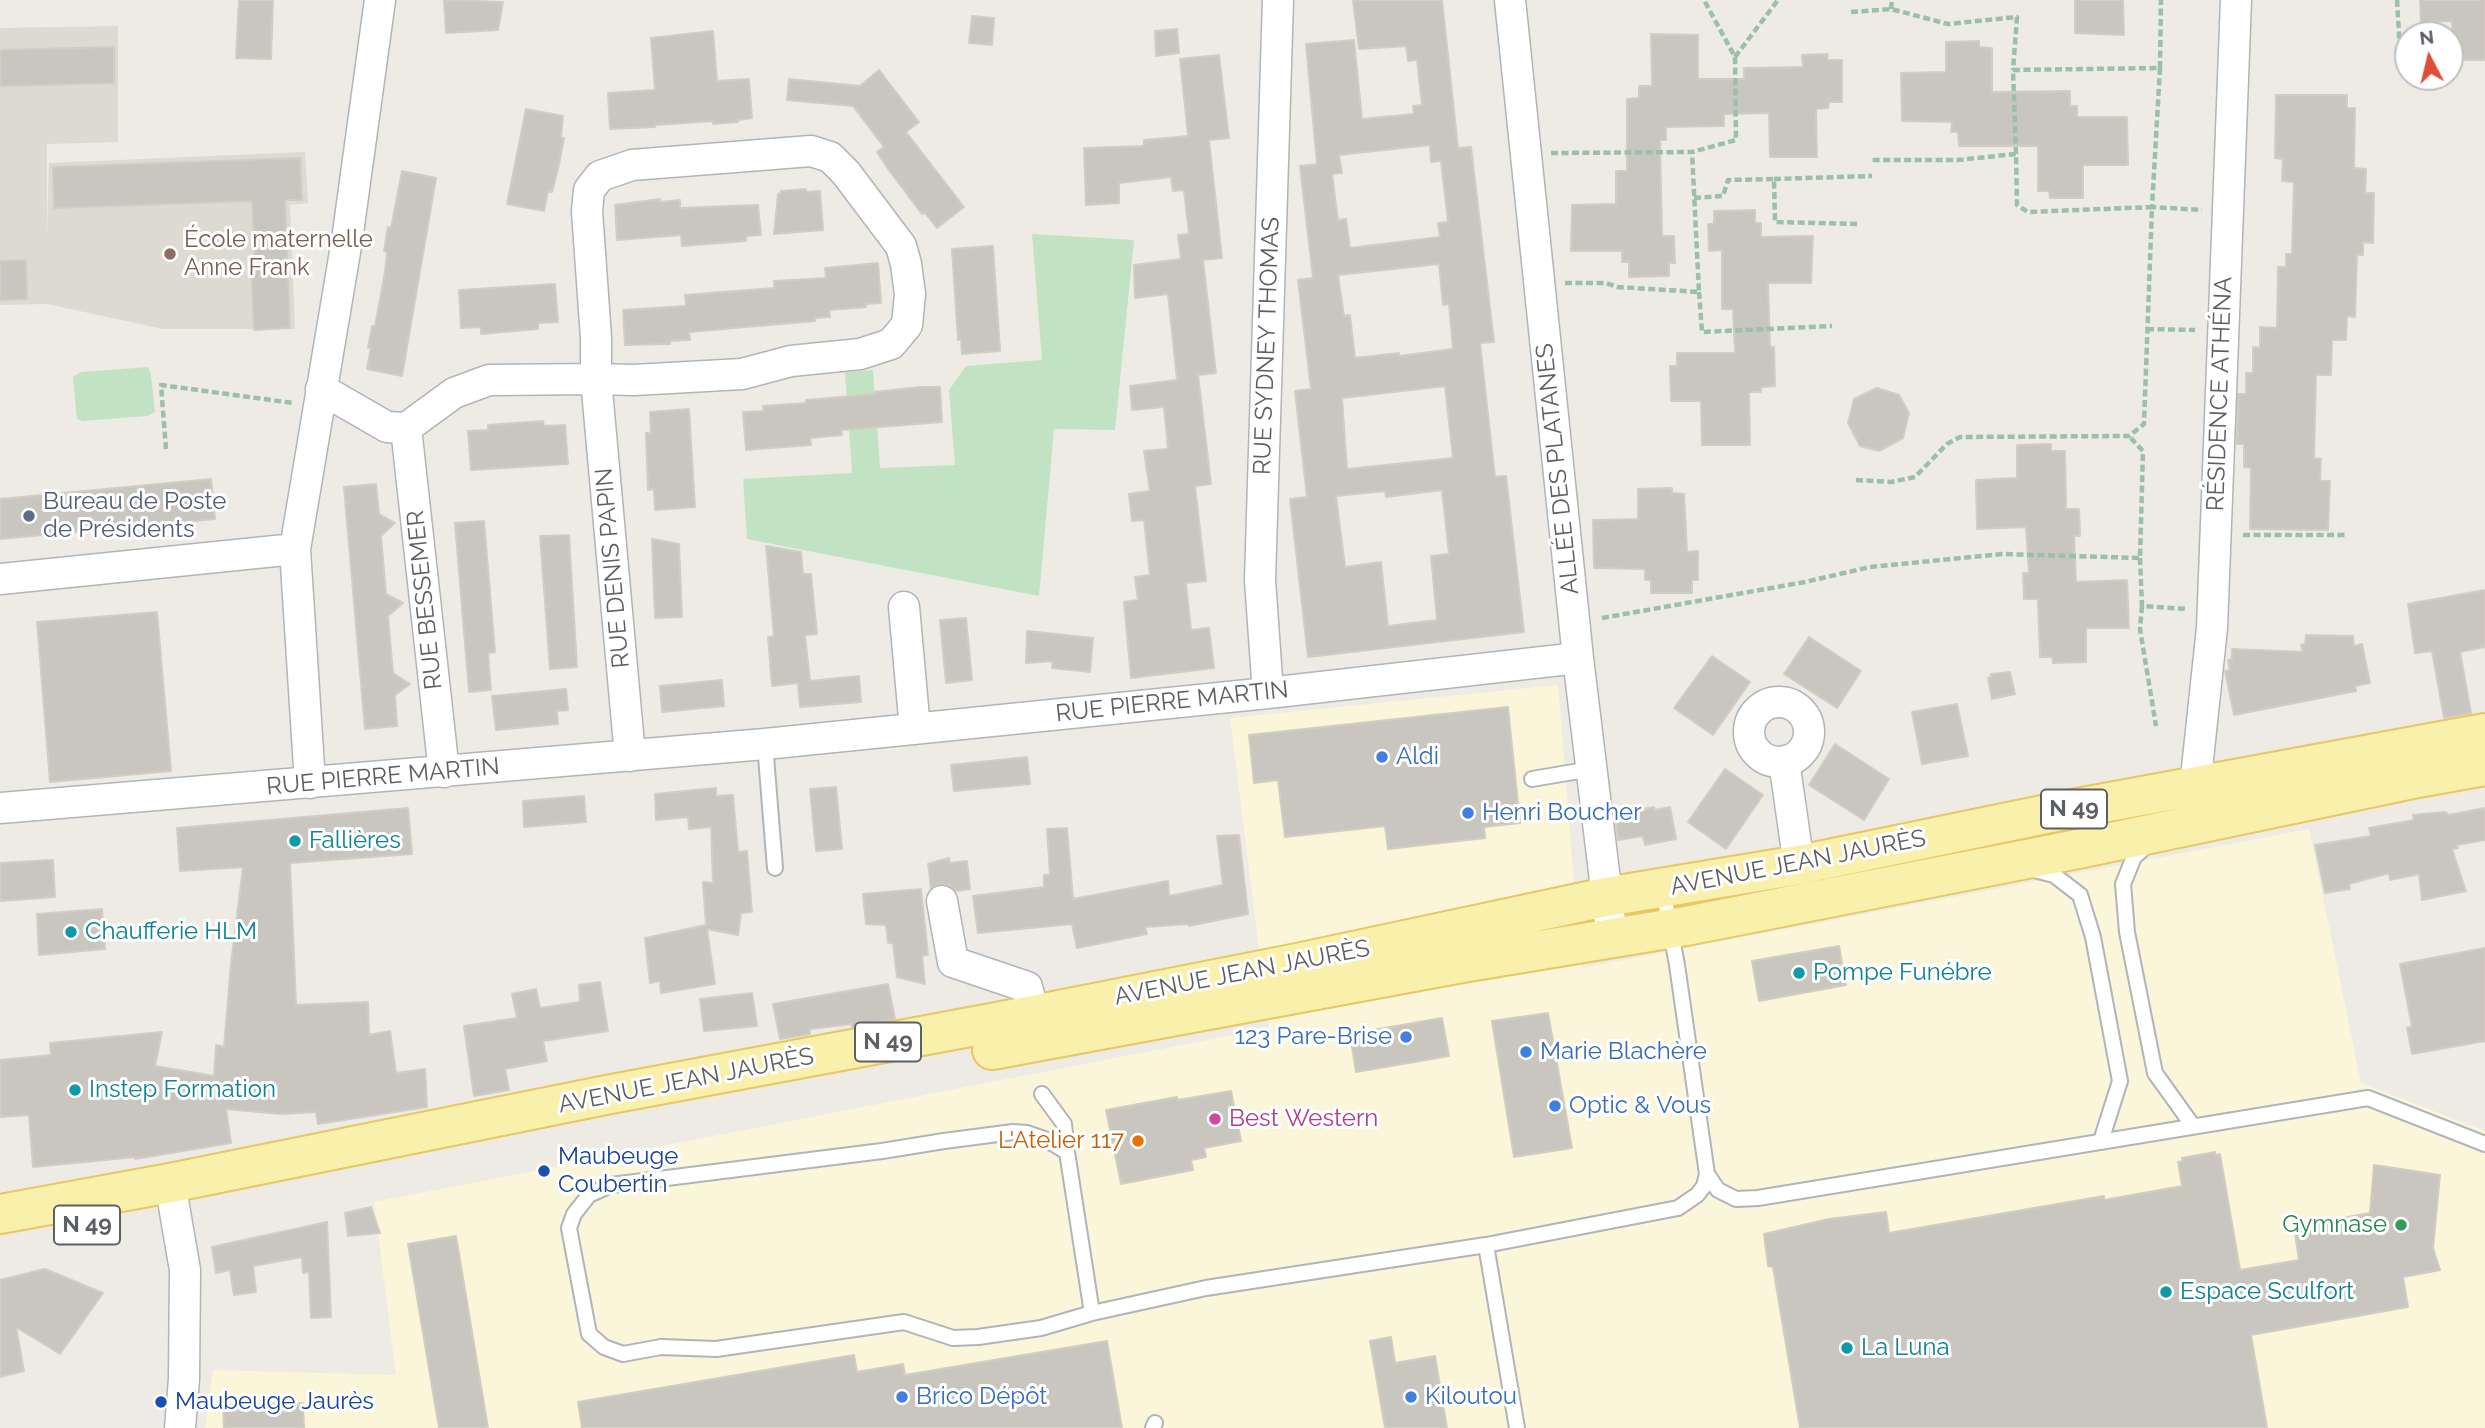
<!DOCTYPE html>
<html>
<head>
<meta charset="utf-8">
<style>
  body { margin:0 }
  #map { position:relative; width:2485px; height:1428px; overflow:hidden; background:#edebe4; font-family:Raleway,sans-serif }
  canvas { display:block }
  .north { position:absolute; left:2394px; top:21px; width:70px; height:70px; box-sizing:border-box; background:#fff; border:2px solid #bebfc1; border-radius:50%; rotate:353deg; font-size:19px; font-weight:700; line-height:28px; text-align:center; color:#5c5f63 }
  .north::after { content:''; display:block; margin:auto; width:24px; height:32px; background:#dd4d3a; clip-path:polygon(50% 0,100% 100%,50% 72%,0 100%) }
</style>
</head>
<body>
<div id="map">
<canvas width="2485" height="1428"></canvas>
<div class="north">N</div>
</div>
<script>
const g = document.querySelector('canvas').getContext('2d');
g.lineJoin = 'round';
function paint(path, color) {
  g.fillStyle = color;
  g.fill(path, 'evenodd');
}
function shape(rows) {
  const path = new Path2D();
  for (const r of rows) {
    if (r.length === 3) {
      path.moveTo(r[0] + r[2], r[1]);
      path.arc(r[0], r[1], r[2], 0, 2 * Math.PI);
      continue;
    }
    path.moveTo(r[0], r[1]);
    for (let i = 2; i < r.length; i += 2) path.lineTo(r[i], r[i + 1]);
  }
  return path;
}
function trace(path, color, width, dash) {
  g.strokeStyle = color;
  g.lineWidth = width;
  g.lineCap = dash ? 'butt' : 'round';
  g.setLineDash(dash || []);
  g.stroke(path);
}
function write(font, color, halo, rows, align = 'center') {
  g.font = font + ' Raleway,sans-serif';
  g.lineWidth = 6;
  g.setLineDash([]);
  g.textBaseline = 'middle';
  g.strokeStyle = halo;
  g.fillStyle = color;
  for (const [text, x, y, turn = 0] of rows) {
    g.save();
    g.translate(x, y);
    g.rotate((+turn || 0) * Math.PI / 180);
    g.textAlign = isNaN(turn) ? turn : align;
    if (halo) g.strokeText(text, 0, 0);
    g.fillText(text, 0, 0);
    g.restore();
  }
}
paint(shape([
  [1558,685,1581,968,2309,829,2361,1083,2485,1131,2485,1428,205,1428,213,1370,396,1375,374,1202,1269,1028,1230,718]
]), '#fbf5da');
paint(shape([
  [118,26,118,142,47,144,47,236,49,163,305,152,308,203,290,205,295,329,163,329,47,304,0,305,0,28]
]), '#dddad2');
paint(shape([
  [1032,234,1134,240,1115,430,1054,429,1039,596,747,539,743,479,852,473,845,372,873,370,880,468,955,465,949,390,966,366,1042,360],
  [148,367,151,375,155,412,147,416,83,421,77,419,73,377,81,372]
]), '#c2e3c3');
const building = shape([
  [239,0,273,0,271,59,236,58,239,0],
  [444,0,503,2,498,30,446,33,444,0],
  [1353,0,1442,0,1458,148,1471,147,1494,342,1480,343,1495,477,1506,476,1524,632,1308,657,1290,499,1307,497,1295,391,1311,389,1298,280,1313,278,1300,166,1317,164,1306,44,1354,40,1362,119,1414,114,1413,106,1422,105,1417,60,1408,61,1406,46,1359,49,1353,0],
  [1430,145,1431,162,1441,161,1448,222,1438,223,1440,237,1350,248,1346,219,1338,220,1332,174,1342,173,1339,155,1430,145],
  [1439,264,1443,305,1449,304,1453,349,1399,356,1399,353,1355,358,1350,315,1344,316,1338,275,1439,264],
  [1445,386,1453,458,1347,469,1342,398,1445,386],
  [1442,490,1449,554,1431,556,1437,620,1388,626,1381,562,1345,567,1336,496,1385,491,1386,497,1442,490],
  [2075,0,2123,0,2124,35,2075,33,2075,0],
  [2420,0,2485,0,2485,60,2453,60,2452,21,2421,22,2420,0],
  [972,16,994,18,992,45,969,43,972,16],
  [1177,29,1179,53,1156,56,1155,31,1177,29],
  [713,31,717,81,749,79,752,118,738,120,738,122,713,124,713,121,655,125,655,127,610,129,608,93,655,90,651,38,713,31],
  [1651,34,1698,35,1698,79,1744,79,1744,68,1803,67,1802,55,1828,54,1827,60,1842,60,1842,102,1829,102,1828,108,1816,109,1817,157,1770,157,1769,113,1724,114,1724,126,1666,127,1666,140,1660,140,1662,236,1674,236,1675,263,1669,263,1669,276,1629,277,1629,262,1622,262,1622,251,1571,251,1572,205,1616,204,1616,171,1627,171,1627,99,1639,98,1639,86,1652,86,1651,34],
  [1979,41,1979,47,1992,48,1992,92,2070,91,2070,106,2077,106,2077,117,2127,117,2128,165,2083,165,2083,198,2050,198,2049,191,2038,191,2038,146,1959,146,1958,132,1951,132,1952,122,1902,121,1901,73,1946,72,1946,42,1979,41],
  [114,47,114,83,0,86,0,50,114,47],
  [1219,55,1229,138,1209,140,1222,258,1203,260,1216,373,1198,375,1211,484,1195,486,1206,581,1186,583,1191,630,1209,628,1214,668,1131,678,1124,602,1138,600,1135,577,1150,575,1144,520,1132,521,1129,494,1150,491,1144,451,1168,449,1164,407,1132,410,1130,386,1177,380,1168,294,1135,298,1134,265,1181,259,1178,235,1189,234,1184,190,1173,191,1171,177,1119,183,1119,203,1086,205,1084,148,1144,146,1144,140,1188,136,1180,59,1219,55],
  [879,70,919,122,906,132,964,207,937,228,925,213,922,214,888,169,877,152,884,147,853,106,787,100,789,79,860,86,879,70],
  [2276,95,2347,95,2347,108,2355,108,2354,168,2366,169,2365,193,2374,193,2373,243,2363,242,2363,255,2357,255,2355,317,2347,316,2346,340,2332,340,2331,375,2316,375,2314,458,2321,459,2320,481,2330,481,2328,530,2250,529,2251,468,2244,467,2244,444,2237,444,2238,394,2246,394,2246,373,2253,373,2253,347,2260,348,2260,327,2277,328,2278,267,2286,267,2286,254,2292,254,2294,182,2282,181,2283,159,2275,158,2276,95],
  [526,109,563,116,561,137,564,138,558,169,552,192,548,191,544,211,507,204,526,109],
  [300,158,302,200,285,200,290,328,254,330,251,257,255,257,252,201,54,208,53,167,300,158],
  [402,171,436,178,402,376,367,369,371,348,368,348,372,326,375,326,385,272,387,252,384,251,388,227,391,228,402,171],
  [806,189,806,192,820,191,823,230,774,234,778,194,781,193,781,191,806,189],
  [660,199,660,202,680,200,680,208,758,205,761,235,746,236,746,241,682,246,681,235,617,240,615,205,660,199],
  [1755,210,1755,223,1761,223,1761,237,1813,236,1811,283,1768,283,1770,347,1774,347,1775,386,1761,387,1761,392,1749,392,1750,445,1702,445,1701,401,1671,401,1670,366,1677,366,1677,353,1735,353,1733,309,1722,309,1722,250,1709,251,1708,224,1714,224,1714,211,1755,210],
  [993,246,1000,351,962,354,961,339,958,340,952,249,993,246],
  [26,260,27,299,0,300,0,261,26,260],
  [878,263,881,303,866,304,866,307,829,310,830,317,815,318,815,321,689,332,690,340,670,341,670,344,625,345,623,310,686,306,685,295,774,288,774,281,826,278,825,268,878,263],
  [555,284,558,322,538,323,538,329,481,334,481,327,461,328,459,290,555,284],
  [920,387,940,387,942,422,841,430,842,435,810,438,811,445,746,450,743,412,764,411,763,406,806,403,806,400,875,394,875,392,920,387],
  [1877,388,1899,395,1909,413,1903,438,1879,451,1860,446,1848,423,1854,399,1877,388],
  [689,409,695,507,655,510,654,489,648,490,646,433,651,433,650,412,689,409],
  [543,421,544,426,565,425,568,464,471,470,468,431,488,430,488,425,543,421],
  [2051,444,2051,451,2065,451,2066,509,2079,509,2080,536,2074,536,2076,582,2127,580,2129,628,2086,628,2086,662,2053,663,2052,657,2040,657,2038,599,2024,599,2023,573,2029,573,2026,527,1977,529,1976,480,2017,478,2017,445,2051,444],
  [211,479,215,519,0,539,0,499,211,479],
  [376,484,379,514,395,523,381,536,386,594,403,603,388,616,393,673,410,684,395,695,397,726,365,729,344,487,376,484],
  [1672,488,1672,493,1684,494,1687,552,1698,551,1698,580,1692,580,1692,593,1651,593,1651,580,1645,580,1645,569,1594,568,1593,520,1638,519,1638,489,1672,488],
  [484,521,495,652,488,653,491,690,469,692,455,523,484,521],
  [569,535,577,667,550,669,540,536,569,535],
  [652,539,679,544,682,617,655,618,652,539],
  [766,546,801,552,803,574,811,574,817,634,805,635,810,681,859,676,861,702,800,707,798,683,772,686,768,637,774,636,766,546],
  [2485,590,2485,647,2460,652,2471,713,2444,718,2432,651,2415,653,2408,604,2485,590],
  [157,612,171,771,50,782,37,622,157,612],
  [966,618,972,680,946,683,940,620,966,618],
  [1027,631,1093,638,1090,672,1052,668,1053,661,1026,663,1027,631],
  [2306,635,2353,636,2354,646,2362,644,2370,683,2355,686,2356,691,2234,715,2225,671,2230,670,2228,660,2232,659,2232,649,2303,652,2301,645,2305,644,2306,635],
  [1809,637,1861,671,1837,708,1784,674,1809,637],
  [1712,656,1750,682,1713,735,1674,708,1712,656],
  [2010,672,2015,694,1992,699,1988,678,1991,677,1991,674,2010,672],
  [722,680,724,706,662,712,660,686,722,680],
  [566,689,568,710,557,711,558,724,496,730,492,696,566,689],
  [1957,704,1968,756,1922,764,1912,712,1957,704],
  [1508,707,1520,823,1484,827,1485,838,1388,849,1385,826,1285,837,1278,780,1254,783,1249,735,1508,707],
  [1835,744,1889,779,1864,820,1809,785,1835,744],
  [1027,757,1030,784,954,791,951,765,1027,757],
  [1725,769,1763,795,1726,849,1688,822,1725,769],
  [836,787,842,849,816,851,810,789,836,787],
  [716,788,716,796,733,795,738,852,747,851,752,912,741,913,738,935,707,929,715,984,661,993,660,981,650,983,645,938,706,925,703,882,713,883,711,827,689,829,688,817,656,820,655,794,716,788],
  [584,796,586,822,524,827,523,801,584,796],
  [1654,807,1655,810,1670,807,1676,839,1645,845,1643,836,1618,840,1615,814,1654,807],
  [408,808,412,854,290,863,296,1005,368,1002,369,1035,390,1031,396,1073,425,1069,427,1107,318,1124,316,1112,281,1114,226,1109,231,1143,135,1159,136,1157,33,1167,29,1115,0,1117,0,1060,51,1055,50,1043,162,1032,155,1066,214,1076,216,1045,224,1047,231,964,243,867,180,871,177,828,408,808],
  [2485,808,2485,840,2457,845,2458,848,2452,849,2466,891,2422,900,2419,874,2390,880,2389,873,2349,884,2350,889,2325,893,2315,845,2371,836,2369,828,2414,820,2413,815,2445,812,2449,815,2485,808],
  [1067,828,1073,899,1168,881,1169,896,1223,885,1217,836,1239,835,1248,914,1189,926,1189,924,1145,927,1147,934,1077,948,1072,924,978,933,973,896,1044,887,1044,875,1050,875,1047,829,1067,828],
  [949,858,950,863,967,861,970,889,956,891,949,885,940,884,931,888,928,864,949,858],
  [53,860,55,897,0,901,0,863,53,860],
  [921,889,928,955,922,956,925,984,897,977,893,943,888,943,886,925,866,924,863,894,921,889],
  [102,909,105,949,39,955,37,914,102,909],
  [1839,946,1846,985,1759,1001,1752,961,1839,946],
  [2485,948,2485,1041,2412,1054,2407,1028,2412,1027,2400,964,2485,948],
  [600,982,608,1031,543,1041,547,1061,505,1069,509,1090,474,1096,464,1026,517,1018,512,994,536,989,540,1008,580,1002,579,985,600,982],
  [888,984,895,1019,852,1027,851,1024,810,1029,810,1034,780,1039,773,1004,888,984],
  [752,993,757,1026,704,1031,700,999,752,993],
  [1548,1013,1572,1148,1514,1157,1492,1021,1548,1013],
  [1442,1018,1449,1056,1356,1072,1350,1034,1442,1018],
  [1231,1091,1241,1141,1204,1148,1206,1157,1191,1160,1193,1170,1121,1184,1106,1110,1177,1097,1178,1100,1231,1091],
  [2215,1152,2215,1155,2220,1154,2240,1270,2299,1260,2294,1227,2370,1213,2374,1165,2440,1175,2433,1248,2440,1270,2403,1277,2408,1307,2251,1335,2267,1428,1800,1428,1773,1267,1768,1266,1764,1234,1829,1219,1886,1212,1889,1233,2104,1196,2104,1200,2182,1186,2178,1162,2183,1161,2182,1158,2215,1152],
  [371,1207,380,1233,348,1236,345,1213,371,1207],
  [327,1222,331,1317,311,1318,309,1272,303,1273,302,1257,253,1266,256,1292,234,1295,230,1270,216,1273,212,1247,327,1222],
  [456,1236,488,1428,439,1428,408,1244,456,1236],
  [45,1269,103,1293,60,1354,16,1327,24,1371,0,1377,0,1280,45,1269],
  [1391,1337,1395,1363,1435,1356,1447,1428,1385,1428,1370,1341,1391,1337],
  [1107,1341,1122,1428,582,1428,578,1402,854,1355,857,1372,903,1364,905,1375,1107,1341],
  [303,1403,304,1428,224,1428,223,1405,303,1403]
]);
paint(building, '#c9c6c0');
trace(building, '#d1cdc2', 2);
const service = shape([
  [765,744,775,868],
  [1532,779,1591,769],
  [2146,846,2134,857,2123,884,2127,932,2155,1073,2193,1126],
  [2034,870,2054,875,2080,895,2093,937,2120,1081,2101,1141],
  [1042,1094,1064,1124,1067,1152],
  [1707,1174,1718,1190,1736,1199,1758,1198,2368,1098,2485,1144],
  [1486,1245,1517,1428],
  [1092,1313,1067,1152,1047,1140,1027,1133,1013,1132,944,1141,882,1151,611,1185,589,1195,574,1214,569,1228,589,1334,604,1347,623,1354,661,1347,716,1349,904,1322,953,1338,978,1337,1041,1328,1092,1313,1206,1288,1486,1245,1678,1208,1697,1195,1704,1186,1707,1174,1677,965,1663,890],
  [1153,1428,1155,1423]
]);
const minor = shape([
  [1510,0,1578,658,1612,938],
  [321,389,387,427,406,428,454,393,489,380,596,379,596,338,587,211,589,190,600,176,632,165,811,151,830,157,846,173,901,246,906,264,910,294,907,325,891,344,860,354,791,361,742,374,634,380,596,379,630,756],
  [406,428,444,772],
  [0,579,295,549],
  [904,607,915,729],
  [1268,693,1260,580,1278,0],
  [1779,732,30],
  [1784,761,1799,865],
  [310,783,295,549,347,240,380,0],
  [2195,787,2212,628,2236,0],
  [0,808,765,744,1268,693,1578,658],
  [942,901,953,962,1027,987,1034,1015],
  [170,1183,185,1270,184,1379,180,1428]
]);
const primary = shape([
  [992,1050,1462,963,1686,926,2083,848,2418,778,2485,766],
  [0,1214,170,1183,606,1095,1034,1015,1297,963,1606,897,1799,865,2071,809,2485,733]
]);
trace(service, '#b1b4b8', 18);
trace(minor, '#b1b4b8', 33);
trace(primary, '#e7c762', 42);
trace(shape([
  [2397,0,2400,51],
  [1891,9,1892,0],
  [1851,12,1891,9,1948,24,2017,17,2013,70],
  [1735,57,1778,0],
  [2160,68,2161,0],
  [1551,153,1692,152,1736,140,1735,57,1704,0],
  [2016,154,2013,70,2160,68,2152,207,2202,210],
  [1774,179,1872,176],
  [1694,198,1723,196,1728,180,1774,179,1775,222,1860,224],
  [1565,283,1606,283,1617,287,1699,292,1692,152],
  [1699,292,1702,332,1832,326],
  [2147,329,2195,330],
  [166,449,161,385,293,403],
  [1856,480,1891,482,1915,477,1947,444,1960,437,2129,436,2144,424,2152,207,2028,212,2017,205,2016,154,1958,160,1872,160],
  [2243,535,2345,535],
  [2140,558,2142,606,2187,609],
  [2142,606,2140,629,2156,726],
  [1602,618,1805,582,1870,567,2002,554,2140,558,2143,451,2129,436]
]), '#9ac1a7', 4.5, [7, 3.5]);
trace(service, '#fff', 14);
trace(minor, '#fff', 30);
trace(primary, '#f9f0ac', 38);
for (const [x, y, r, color] of [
  [170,254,7,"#8d6e63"],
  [29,516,7,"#5c6f8a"],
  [1382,757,7,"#3f7fe0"],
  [1468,813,7,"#3f7fe0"],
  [295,841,7,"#0f9aa8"],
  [71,932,7,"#0f9aa8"],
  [1799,973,7,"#0f9aa8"],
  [1406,1037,7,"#3f7fe0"],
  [1526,1052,7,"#3f7fe0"],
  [75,1090,7,"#0f9aa8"],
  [1555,1106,7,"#3f7fe0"],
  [1215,1119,7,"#d1479c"],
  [1138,1141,7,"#e8710a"],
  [544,1171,7,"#1a4fb4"],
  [2401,1225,7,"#2e9e5b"],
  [2166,1292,7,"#0f9aa8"],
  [1847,1348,7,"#0f9aa8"],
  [902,1397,7,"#3f7fe0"],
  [1411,1397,7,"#3f7fe0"],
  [161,1402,7,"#1a4fb4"]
]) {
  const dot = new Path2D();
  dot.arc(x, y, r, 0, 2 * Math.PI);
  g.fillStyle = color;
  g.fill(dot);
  trace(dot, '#fff', 2.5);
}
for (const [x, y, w] of [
  [2074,809,66],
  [888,1042,66],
  [87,1225,66]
]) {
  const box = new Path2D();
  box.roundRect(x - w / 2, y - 19.5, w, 39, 5);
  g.fillStyle = '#fff';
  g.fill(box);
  trace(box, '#5c5f63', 2);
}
write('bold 23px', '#5c5f63', null, [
  ["N 49",2074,809],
  ["N 49",888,1042],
  ["N 49",87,1225]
]);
write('24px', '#785e54', '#fff', [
  ["École maternelle",184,240],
  ["Anne Frank",184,268]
], 'left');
write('24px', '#5c5f63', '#fff', [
  ["RUE SYDNEY THOMAS",1267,346,-88],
  ["RÉSIDENCE ATHÉNA",2220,394,-88],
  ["ALLÉE DES PLATANES",1558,469,-96],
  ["RUE DENIS PAPIN",613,568,-95],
  ["RUE BESSEMER",425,600,-96],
  ["RUE PIERRE MARTIN",1172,702,-6],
  ["RUE PIERRE MARTIN",383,777,-5],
  ["AVENUE JEAN JAURÈS",1798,863,-11],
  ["AVENUE JEAN JAURÈS",1242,973,-11],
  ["AVENUE JEAN JAURÈS",686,1081,-11]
]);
write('24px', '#4e5e75', '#fff', [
  ["Bureau de Poste",43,502],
  ["de Présidents",43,530]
], 'left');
write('24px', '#366cbe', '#fff', [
  ["Aldi",1396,757],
  ["Henri Boucher",1482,813],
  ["123 Pare-Brise",1392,1037,"right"],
  ["Marie Blachère",1540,1052],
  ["Optic & Vous",1569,1106],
  ["Brico Dépôt",916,1397],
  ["Kiloutou",1425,1397]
], 'left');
write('24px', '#0d838f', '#fff', [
  ["Fallières",309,841],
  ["Chaufferie HLM",85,932],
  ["Pompe Funébre",1813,973],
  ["Instep Formation",89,1090],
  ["Espace Sculfort",2180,1292],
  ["La Luna",1861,1348]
], 'left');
write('24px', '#b23c85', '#fff', [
  ["Best Western",1229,1119]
], 'left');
write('24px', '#c56008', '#fff', [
  ["L'Atelier 117",1124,1141]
], 'right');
write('24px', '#164399', '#fff', [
  ["Maubeuge",558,1157],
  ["Coubertin",558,1185],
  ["Maubeuge Jaurès",175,1402]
], 'left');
write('24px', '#27864d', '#fff', [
  ["Gymnase",2387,1225]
], 'right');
</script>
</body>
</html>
